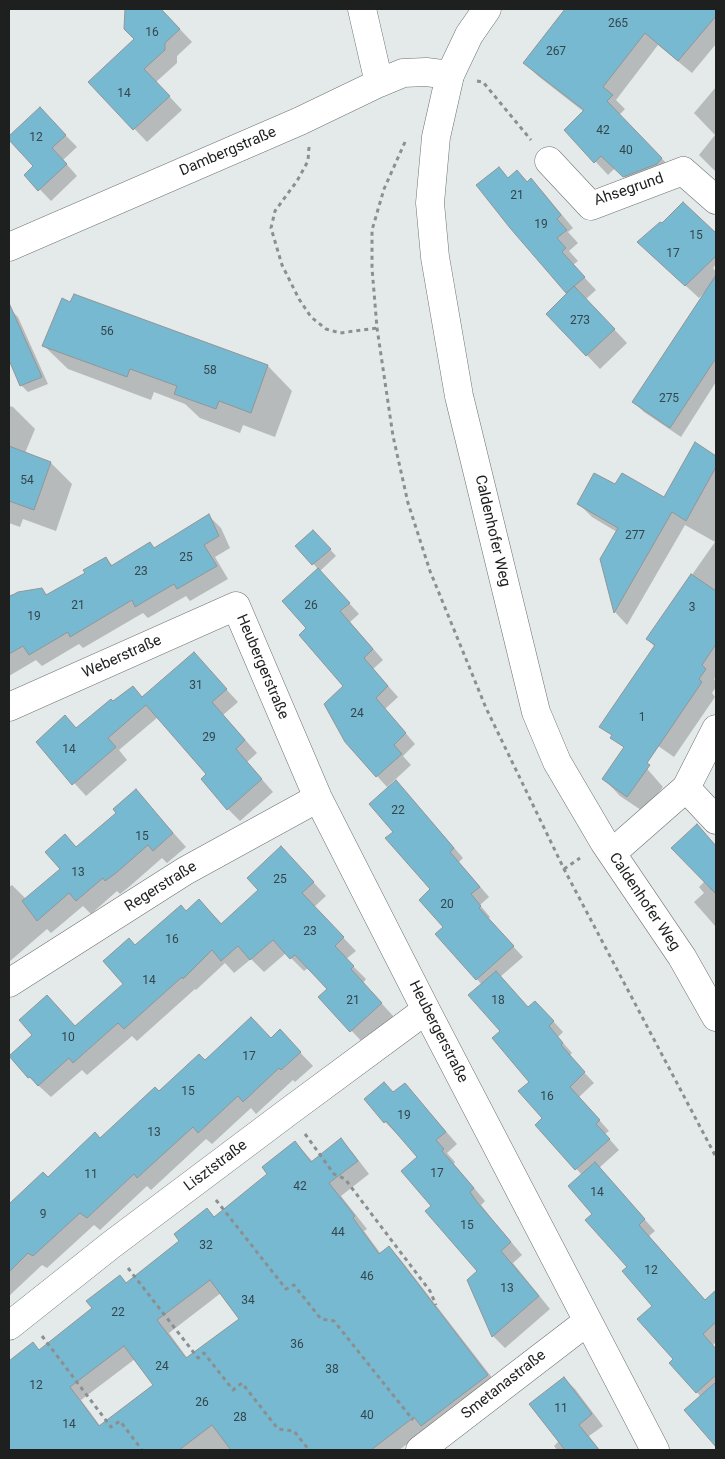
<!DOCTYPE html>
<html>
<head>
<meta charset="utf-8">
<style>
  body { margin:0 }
  #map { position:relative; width:725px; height:1459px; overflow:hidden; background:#e4e9e9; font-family:Roboto,sans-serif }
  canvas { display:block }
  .frame { position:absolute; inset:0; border:10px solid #1e1f1f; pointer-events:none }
</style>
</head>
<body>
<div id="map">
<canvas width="725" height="1459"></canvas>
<div class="frame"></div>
</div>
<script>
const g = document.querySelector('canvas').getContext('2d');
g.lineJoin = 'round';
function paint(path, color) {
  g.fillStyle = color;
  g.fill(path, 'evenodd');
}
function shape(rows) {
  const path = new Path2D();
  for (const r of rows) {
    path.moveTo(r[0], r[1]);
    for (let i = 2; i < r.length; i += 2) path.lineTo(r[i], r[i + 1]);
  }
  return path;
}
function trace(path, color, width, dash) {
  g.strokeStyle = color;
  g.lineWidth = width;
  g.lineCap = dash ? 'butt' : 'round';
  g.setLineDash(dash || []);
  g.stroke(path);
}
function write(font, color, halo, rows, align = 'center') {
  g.font = font + ' Roboto,sans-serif';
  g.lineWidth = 4;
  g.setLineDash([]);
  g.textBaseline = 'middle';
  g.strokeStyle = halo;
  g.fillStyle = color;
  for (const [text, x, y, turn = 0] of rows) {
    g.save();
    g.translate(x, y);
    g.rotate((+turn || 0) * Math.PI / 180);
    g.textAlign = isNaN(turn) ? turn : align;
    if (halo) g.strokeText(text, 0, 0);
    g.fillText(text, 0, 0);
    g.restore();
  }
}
paint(shape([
  [127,9,161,9,192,42,177,56,177,63,156,82,182,110,147,142,90,82,136,40,126,10],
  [570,9,716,9,716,44,692,73,658,45,616,100,625,109,619,115,675,172,637,189,615,168,608,175,566,130,584,112,538,76,525,63],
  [716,87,716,172,699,155,715,135,694,113],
  [40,109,77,147,63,160,77,176,51,201,26,175,35,166,9,138],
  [517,172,528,182,531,180,543,192,573,228,568,232,578,243,569,251,578,261,573,265,596,290,586,299,627,343,600,369,548,314,568,294,511,227,509,179],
  [683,204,716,235,716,264,713,268,716,272,716,281,699,298,652,255,662,225],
  [74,295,268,366,292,391,275,437,243,425,240,433,200,418,185,404,154,392,151,400,68,369,43,345,71,304],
  [697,307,716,321,716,382,681,437,644,412,634,402],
  [11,310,18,317,48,384,28,392,21,385,9,357,9,311],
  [9,406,13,407,35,429,25,453,51,463,72,484,56,531,23,519,20,527,9,523],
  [696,444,716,457,716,677,714,679,716,681,716,687,712,693,715,697,674,757,625,723,655,647,647,639,715,542,685,525,627,625,615,612,602,560,617,532,592,517,578,503,616,486,665,498],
  [209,516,221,528,230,548,215,557,228,579,190,601,186,596,148,618,143,613,83,648,79,644,42,666,36,660,9,676,9,595,42,589,48,596,86,573,106,558,113,566,150,544,155,549],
  [320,538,336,556,320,571,359,614,350,622,383,660,373,669,398,697,385,709,415,744,403,756,411,765,387,787,377,776,345,686,308,628,319,570,297,546],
  [194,654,238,702,223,715,257,753,247,762,273,792,240,821,228,809,208,775,158,717,119,750,127,760,86,796,37,742,65,717,77,729,113,703,143,698],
  [642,763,663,787,644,812,620,796,604,779],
  [136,791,186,847,167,863,162,858,130,886,120,894,117,891,91,914,83,906,51,933,47,929,9,962,9,887,12,885,26,899,62,869,65,836,77,848,118,813],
  [406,792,463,858,459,862,489,897,480,905,490,917,488,919,523,957,500,977,528,1008,545,1012,563,1032,558,1037,572,1053,569,1056,594,1083,579,1097,609,1131,605,1134,619,1150,599,1168,655,1231,649,1236,706,1301,716,1292,716,1342,713,1345,716,1349,716,1396,713,1398,716,1401,716,1445,685,1410,701,1397,671,1363,675,1359,653,1306,594,1214,582,1175,537,1125,544,1118,530,1082,502,1031,482,985,477,979,444,927,432,890,395,832],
  [709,838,716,846,716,859,714,862,716,865,716,927,694,902,704,893,699,887,705,881],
  [294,861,326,896,314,907,356,951,346,959,366,979,363,983,394,1017,364,1044,320,997,328,989,308,968,304,971,286,953,264,972,251,959,234,973,225,963,196,990,195,989,137,1041,132,1036,87,1075,82,1070,51,1097,29,1077,34,1035,47,997,76,1027,125,984,135,946,187,912,199,901,222,924],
  [271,1039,292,1044,313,1066,295,1082,293,1080,256,1114,251,1108,212,1144,206,1139,151,1190,147,1186,100,1230,94,1225,47,1268,42,1265,9,1296,9,1206,43,1174,48,1178,100,1139,159,1092,205,1062],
  [405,1084,457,1144,447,1153,455,1162,454,1164,485,1201,481,1205,489,1215,522,1255,513,1263,550,1309,505,1348,493,1336,468,1281,479,1272,433,1206,419,1157,398,1134,397,1134,385,1122,366,1099,394,1093],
  [341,1140,353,1153,369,1174,341,1196,367,1229,364,1231,381,1254,389,1247,401,1260,500,1388,426,1430,399,1450,9,1450,9,1362,33,1344,40,1351,181,1241,207,1210,215,1218,269,1174,295,1142,313,1162],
  [221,1293,241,1319,188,1359,169,1333],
  [135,1359,155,1385,101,1427,81,1400],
  [564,1378,575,1389,603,1426,589,1436,600,1450,557,1450,554,1446,559,1441]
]), '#0003');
const building = shape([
  [125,9,161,9,180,29,165,43,165,50,144,69,170,96,133,130,88,82,134,39,124,29,125,9],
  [565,9,716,9,716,16,678,61,645,33,603,87,613,95,607,101,662,158,657,164,623,177,601,156,594,163,564,130,584,110,523,63,565,9],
  [40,107,66,135,52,148,67,164,38,191,24,175,33,166,9,140,9,136,40,107],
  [499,167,508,178,517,170,527,182,531,178,561,215,557,219,567,230,557,238,566,248,562,252,585,277,566,293,510,228,476,185,499,167],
  [683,202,716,233,716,256,685,286,637,242,660,222,662,223,683,202],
  [716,275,716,358,670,428,632,402,716,275],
  [574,286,615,329,586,356,546,314,574,286],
  [74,294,268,365,251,413,219,401,216,409,174,394,177,386,130,369,127,377,42,346,62,298,70,302,74,294],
  [9,303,42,377,20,386,9,360,9,303],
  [695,442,716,456,716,467,686,521,672,512,614,613,600,559,618,528,577,504,594,473,615,484,622,473,664,497,695,442],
  [9,446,51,462,34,510,9,501,9,446],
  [209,514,219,536,204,545,217,566,177,589,174,584,135,607,132,600,70,637,68,632,29,655,23,646,9,654,9,597,18,592,42,588,46,595,85,573,83,570,106,557,111,566,150,542,154,548,209,514],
  [313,530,331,549,312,565,295,546,313,530],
  [318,568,350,603,340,611,373,649,364,658,388,686,376,698,406,733,394,745,402,754,376,777,345,742,324,704,343,686,299,635,306,628,282,601,318,568],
  [691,574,716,591,716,644,702,665,706,669,699,679,702,682,647,763,650,765,627,797,602,779,624,747,610,738,612,735,599,727,655,645,646,639,691,574],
  [194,652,227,689,212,702,245,740,236,749,262,779,227,810,201,779,206,774,146,705,108,738,116,747,72,785,36,742,65,715,76,728,111,699,113,701,133,686,142,697,194,652],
  [396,780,454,848,450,852,480,887,471,894,481,906,479,908,514,946,476,980,435,934,443,927,419,900,430,889,385,838,393,832,369,804,396,780],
  [136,789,173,833,153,851,148,845,116,873,105,881,103,878,76,901,69,893,37,921,22,901,60,869,45,852,65,834,76,847,116,813,113,809,136,789],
  [697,824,716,846,716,894,671,848,697,824],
  [281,846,314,882,302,893,344,937,335,946,354,966,351,969,382,1003,350,1032,318,997,327,989,295,955,290,959,273,940,250,960,238,946,221,961,212,950,183,979,182,977,124,1029,118,1023,73,1063,69,1058,38,1086,30,1077,28,1078,9,1056,32,1035,19,1020,47,995,75,1026,123,984,103,961,129,938,135,945,181,905,186,911,199,899,221,924,258,890,247,878,281,846],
  [496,971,528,1007,535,1001,554,1021,549,1026,563,1043,561,1045,585,1072,570,1087,600,1120,596,1124,610,1139,575,1170,535,1125,542,1118,518,1091,529,1082,492,1038,500,1031,468,995,496,971],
  [251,1017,271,1038,280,1029,301,1052,281,1070,279,1068,243,1102,238,1096,198,1133,193,1127,137,1178,134,1174,87,1218,80,1213,33,1256,28,1253,9,1272,9,1204,43,1172,48,1177,95,1132,100,1138,155,1087,159,1091,199,1054,205,1060,251,1017],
  [384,1082,393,1092,405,1083,446,1132,436,1140,444,1149,442,1151,474,1188,470,1192,477,1202,511,1242,501,1251,539,1296,492,1337,467,1280,477,1271,425,1211,431,1206,401,1171,417,1157,386,1121,384,1123,364,1099,384,1082],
  [341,1138,358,1161,329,1183,355,1216,353,1218,379,1254,389,1246,488,1375,421,1426,414,1417,371,1450,231,1450,212,1425,179,1450,9,1450,9,1361,33,1342,39,1350,92,1308,86,1301,120,1275,126,1283,179,1241,174,1234,207,1208,214,1217,267,1174,262,1167,295,1141,311,1162,341,1138],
  [210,1280,239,1319,186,1358,157,1320,210,1280],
  [124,1346,153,1385,99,1426,70,1387,124,1346],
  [595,1162,645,1219,639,1225,705,1300,716,1290,716,1322,703,1334,716,1349,716,1375,696,1393,669,1363,673,1359,637,1319,652,1306,622,1271,627,1267,585,1220,592,1214,568,1186,595,1162],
  [564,1377,592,1414,579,1425,599,1450,565,1450,529,1404,564,1377],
  [716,1382,716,1447,684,1410,716,1382]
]);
paint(building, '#76b9d1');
trace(building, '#919597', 1);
const minor = shape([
  [362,9,379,83],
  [549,161,591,206,683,171,716,200],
  [9,247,300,121,379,83,403,73,426,72,450,75],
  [9,707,236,606,318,798,426,1010,655,1450],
  [686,788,716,820],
  [612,853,686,788,716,729],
  [9,983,185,871,318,798],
  [9,1326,111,1245,288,1112,426,1010],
  [420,1450,588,1321]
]);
const major = shape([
  [487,9,469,35,450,75,436,137,430,203,435,257,459,396,536,712,557,762,604,842,682,957,716,1017]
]);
trace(minor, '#6e7272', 29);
trace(major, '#6e7272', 29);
trace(shape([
  [477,81,483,82,531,140],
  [405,142,384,189,372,230,372,268,377,328,393,436,408,503,430,571,486,708,564,869,716,1157],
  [309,147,308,161,297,181,275,211,271,228,282,265,299,299,311,317,326,329,340,333,377,328],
  [564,869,580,858],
  [305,1134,334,1174,345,1179,430,1291,436,1305],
  [216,1200,286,1289,294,1285,321,1319,334,1321,413,1420],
  [128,1268,198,1358,204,1353,233,1390,242,1383,278,1429,294,1431,309,1450],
  [42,1336,111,1427,120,1421,142,1450]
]), '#8c8f8f', 3, [4, 4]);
trace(minor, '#fff', 28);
trace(major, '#fff', 28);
write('12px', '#34464c', null, [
  ["265",618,24],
  ["16",152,33],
  ["267",556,52],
  ["14",124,94],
  ["42",603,131],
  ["12",36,138],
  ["40",626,151],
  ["21",517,196],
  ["19",541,225],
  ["15",696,236],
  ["17",673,254],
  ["273",580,321],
  ["56",107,332],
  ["58",210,371],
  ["275",669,399],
  ["54",27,481],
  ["277",635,536],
  ["25",186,558],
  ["23",141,572],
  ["21",78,606],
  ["26",311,606],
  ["3",692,608],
  ["19",34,617],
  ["31",196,686],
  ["24",357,714],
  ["1",642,718],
  ["29",209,738],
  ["14",69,750],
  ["22",398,811],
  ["15",142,837],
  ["13",78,873],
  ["25",280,880],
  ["20",447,905],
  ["23",310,932],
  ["16",172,940],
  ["14",149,981],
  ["21",353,1001],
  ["18",498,1001],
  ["10",68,1038],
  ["17",249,1057],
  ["15",188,1092],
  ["16",547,1097],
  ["19",404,1116],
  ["13",154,1133],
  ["17",437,1174],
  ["11",91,1175],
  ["42",300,1187],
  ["14",597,1193],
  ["9",43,1215],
  ["15",467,1226],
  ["44",338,1233],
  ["32",206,1246],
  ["12",651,1271],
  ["46",367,1277],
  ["13",507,1289],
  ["34",248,1301],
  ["22",118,1313],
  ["36",297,1345],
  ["24",162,1367],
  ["38",332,1370],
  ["12",36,1386],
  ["26",202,1403],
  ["11",561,1409],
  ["40",367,1416],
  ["28",240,1418],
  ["14",69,1425]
]);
write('15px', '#1e1f1f', '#fff', [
  ["Dambergstraße",228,152,-23],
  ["Ahsegrund",629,190,-19],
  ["Caldenhofer Weg",492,531,77],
  ["Weberstraße",122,657,-24],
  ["Heubergerstraße",262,667,67],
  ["Regerstraße",161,887,-32],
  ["Caldenhofer Weg",644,902,56],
  ["Heubergerstraße",438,1032,63],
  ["Lisztstraße",216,1166,-37],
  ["Smetanastraße",504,1385,-38]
]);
</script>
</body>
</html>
